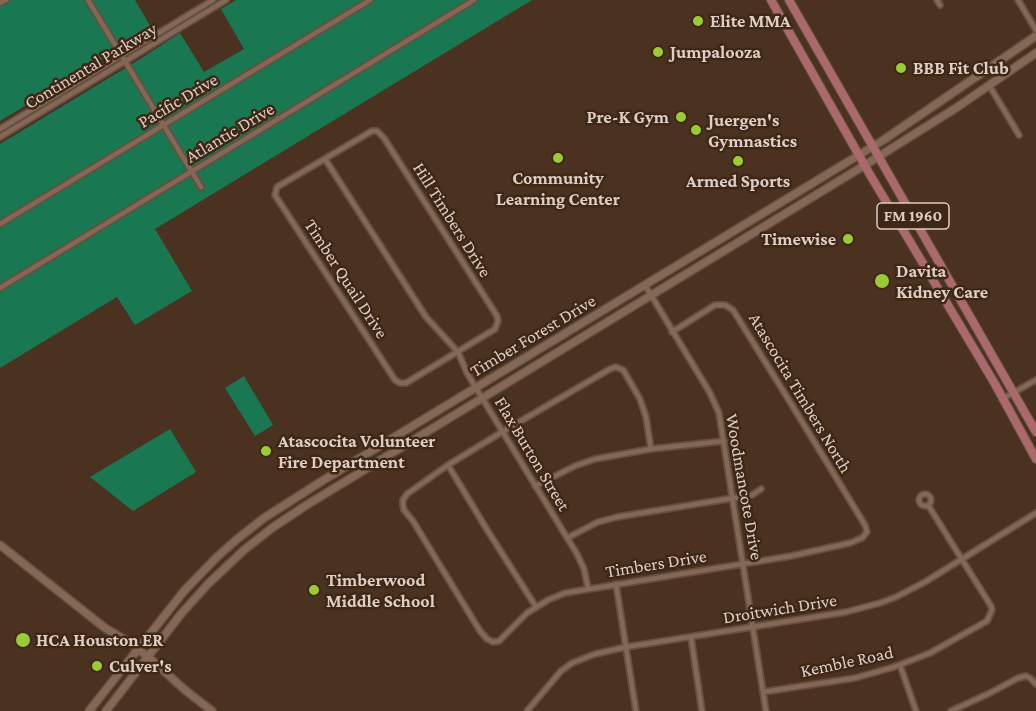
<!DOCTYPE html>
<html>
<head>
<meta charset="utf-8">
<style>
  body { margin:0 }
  canvas { display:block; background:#4a3120 }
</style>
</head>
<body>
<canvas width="1036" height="711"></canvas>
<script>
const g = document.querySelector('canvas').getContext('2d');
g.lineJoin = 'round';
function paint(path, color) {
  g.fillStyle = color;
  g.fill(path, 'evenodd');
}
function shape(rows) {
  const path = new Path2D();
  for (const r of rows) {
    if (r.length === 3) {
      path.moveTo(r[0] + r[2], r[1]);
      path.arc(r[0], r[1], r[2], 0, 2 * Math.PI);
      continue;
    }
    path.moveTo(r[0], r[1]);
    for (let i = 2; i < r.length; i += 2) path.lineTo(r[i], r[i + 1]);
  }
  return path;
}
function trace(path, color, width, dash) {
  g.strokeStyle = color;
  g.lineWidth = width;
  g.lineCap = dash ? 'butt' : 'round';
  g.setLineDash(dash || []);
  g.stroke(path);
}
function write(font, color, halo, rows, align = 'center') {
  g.font = font + ' "Crimson Pro",serif';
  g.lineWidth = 5;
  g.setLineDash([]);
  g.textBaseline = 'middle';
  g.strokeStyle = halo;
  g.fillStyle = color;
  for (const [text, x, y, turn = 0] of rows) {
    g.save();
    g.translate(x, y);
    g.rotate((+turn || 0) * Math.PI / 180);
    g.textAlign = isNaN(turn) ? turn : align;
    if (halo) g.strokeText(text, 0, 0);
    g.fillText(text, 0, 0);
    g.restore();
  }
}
paint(shape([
  [0,0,135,0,152,29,0,121],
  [236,0,532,0,155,229,192,291,135,325,117,297,0,368,0,144,137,61,180,33,204,72,244,49,221,9],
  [244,376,273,425,255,436,225,388],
  [170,429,196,472,133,511,90,477]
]), '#197752');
const street = shape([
  [88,0,201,187],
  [937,0,940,5],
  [1018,0,1036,30],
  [0,3,6,0],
  [989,85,1019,135],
  [0,129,213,0],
  [372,131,377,131,384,138,497,316,498,321,495,329,406,383,400,383,395,380,275,195,277,187,372,131],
  [0,137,226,0],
  [325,159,426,317,458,352,467,373,476,388,577,554,584,569,588,588],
  [0,224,370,0],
  [645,285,710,393,719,413,766,711],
  [0,288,474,0],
  [1002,399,1036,380],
  [651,449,646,417,640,399,625,373,623,370,616,367,610,369,502,432,448,465,407,494,403,500,403,505,404,510,413,521,480,631,487,639,493,642,499,641,527,613,548,600,565,593,791,556,850,543,862,538,867,532,865,525,790,402,733,310,725,305,715,305,672,332],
  [448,465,486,528,536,607],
  [535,486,575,466,595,459,651,449,724,441],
  [925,500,6],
  [567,538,598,522,617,517,752,495,761,489],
  [616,584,636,711],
  [691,637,702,711],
  [900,665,916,711],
  [763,692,855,678,894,667,930,653,987,621,992,610,991,606,928,505],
  [527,711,561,671,572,663,595,654,626,647,846,612,880,603,896,597,925,582,1036,513],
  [951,711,990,693,1018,678,1026,676,1030,678,1036,684]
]);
const secondary = shape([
  [0,545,105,628,132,644,154,662,185,690,212,711],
  [89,711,184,591,217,557,236,540,264,518,322,481,882,141,1036,36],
  [106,711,181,614,208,584,244,550,272,528,305,506,865,165,956,108,1036,53]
]);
const primary = shape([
  [771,0,869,173,995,384,1036,459],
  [789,0,1036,432]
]);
trace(street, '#644f40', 8);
trace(secondary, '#644f40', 10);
trace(primary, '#644f40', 10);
trace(street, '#846755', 4.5);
trace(secondary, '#846755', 7);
trace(primary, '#ac696d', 8);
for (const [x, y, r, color] of [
  [698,21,6,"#99cb35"],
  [658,52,6,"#99cb35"],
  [901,68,6,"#99cb35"],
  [681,117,6,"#99cb35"],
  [696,130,6,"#99cb35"],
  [558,158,6,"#99cb35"],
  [738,161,6,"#99cb35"],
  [848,239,6,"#99cb35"],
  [882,281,8,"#99cb35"],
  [266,451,6,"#99cb35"],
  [314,590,6,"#99cb35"],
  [23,640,8,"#99cb35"],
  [97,666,6,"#99cb35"]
]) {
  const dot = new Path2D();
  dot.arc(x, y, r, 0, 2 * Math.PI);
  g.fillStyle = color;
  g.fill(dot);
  trace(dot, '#3f2717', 2);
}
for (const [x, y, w] of [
  [913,216,72]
]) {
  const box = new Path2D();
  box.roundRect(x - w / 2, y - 13, w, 26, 4.5);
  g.fillStyle = '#3f2717';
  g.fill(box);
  trace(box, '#dfcec4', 1.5);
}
write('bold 16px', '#dfcec4', null, [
  ["FM 1960",913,216]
]);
write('bold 18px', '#dfcec4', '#3f2717', [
  ["Elite MMA",710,21],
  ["Jumpalooza",670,52],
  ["BBB Fit Club",913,68],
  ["Pre-K Gym",669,117,"right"],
  ["Juergen's",708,120],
  ["Gymnastics",708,141],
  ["Community",558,178,"center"],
  ["Learning Center",558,199,"center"],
  ["Armed Sports",738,181,"center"],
  ["Timewise",836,239,"right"],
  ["Davita",896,271],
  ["Kidney Care",896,292],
  ["Atascocita Volunteer",278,441],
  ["Fire Department",278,462],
  ["Timberwood",326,580],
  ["Middle School",326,601],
  ["HCA Houston ER",36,640],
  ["Culver's",109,666]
], 'left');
write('18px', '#dfcec4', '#3f2717', [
  ["Continental Parkway",91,66,-31],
  ["Pacific Drive",178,101,-31],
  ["Atlantic Drive",230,133,-31],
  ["Hill Timbers Drive",452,220,58],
  ["Timber Quail Drive",346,279,57],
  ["Timber Forest Drive",533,336,-31],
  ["Atascocita Timbers North",800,393,59],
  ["Flax Burton Street",532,454,59],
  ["Woodmancote Drive",744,487,80],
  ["Timbers Drive",656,564,-9],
  ["Droitwich Drive",780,609,-9],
  ["Kemble Road",847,662,-12]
]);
</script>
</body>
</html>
